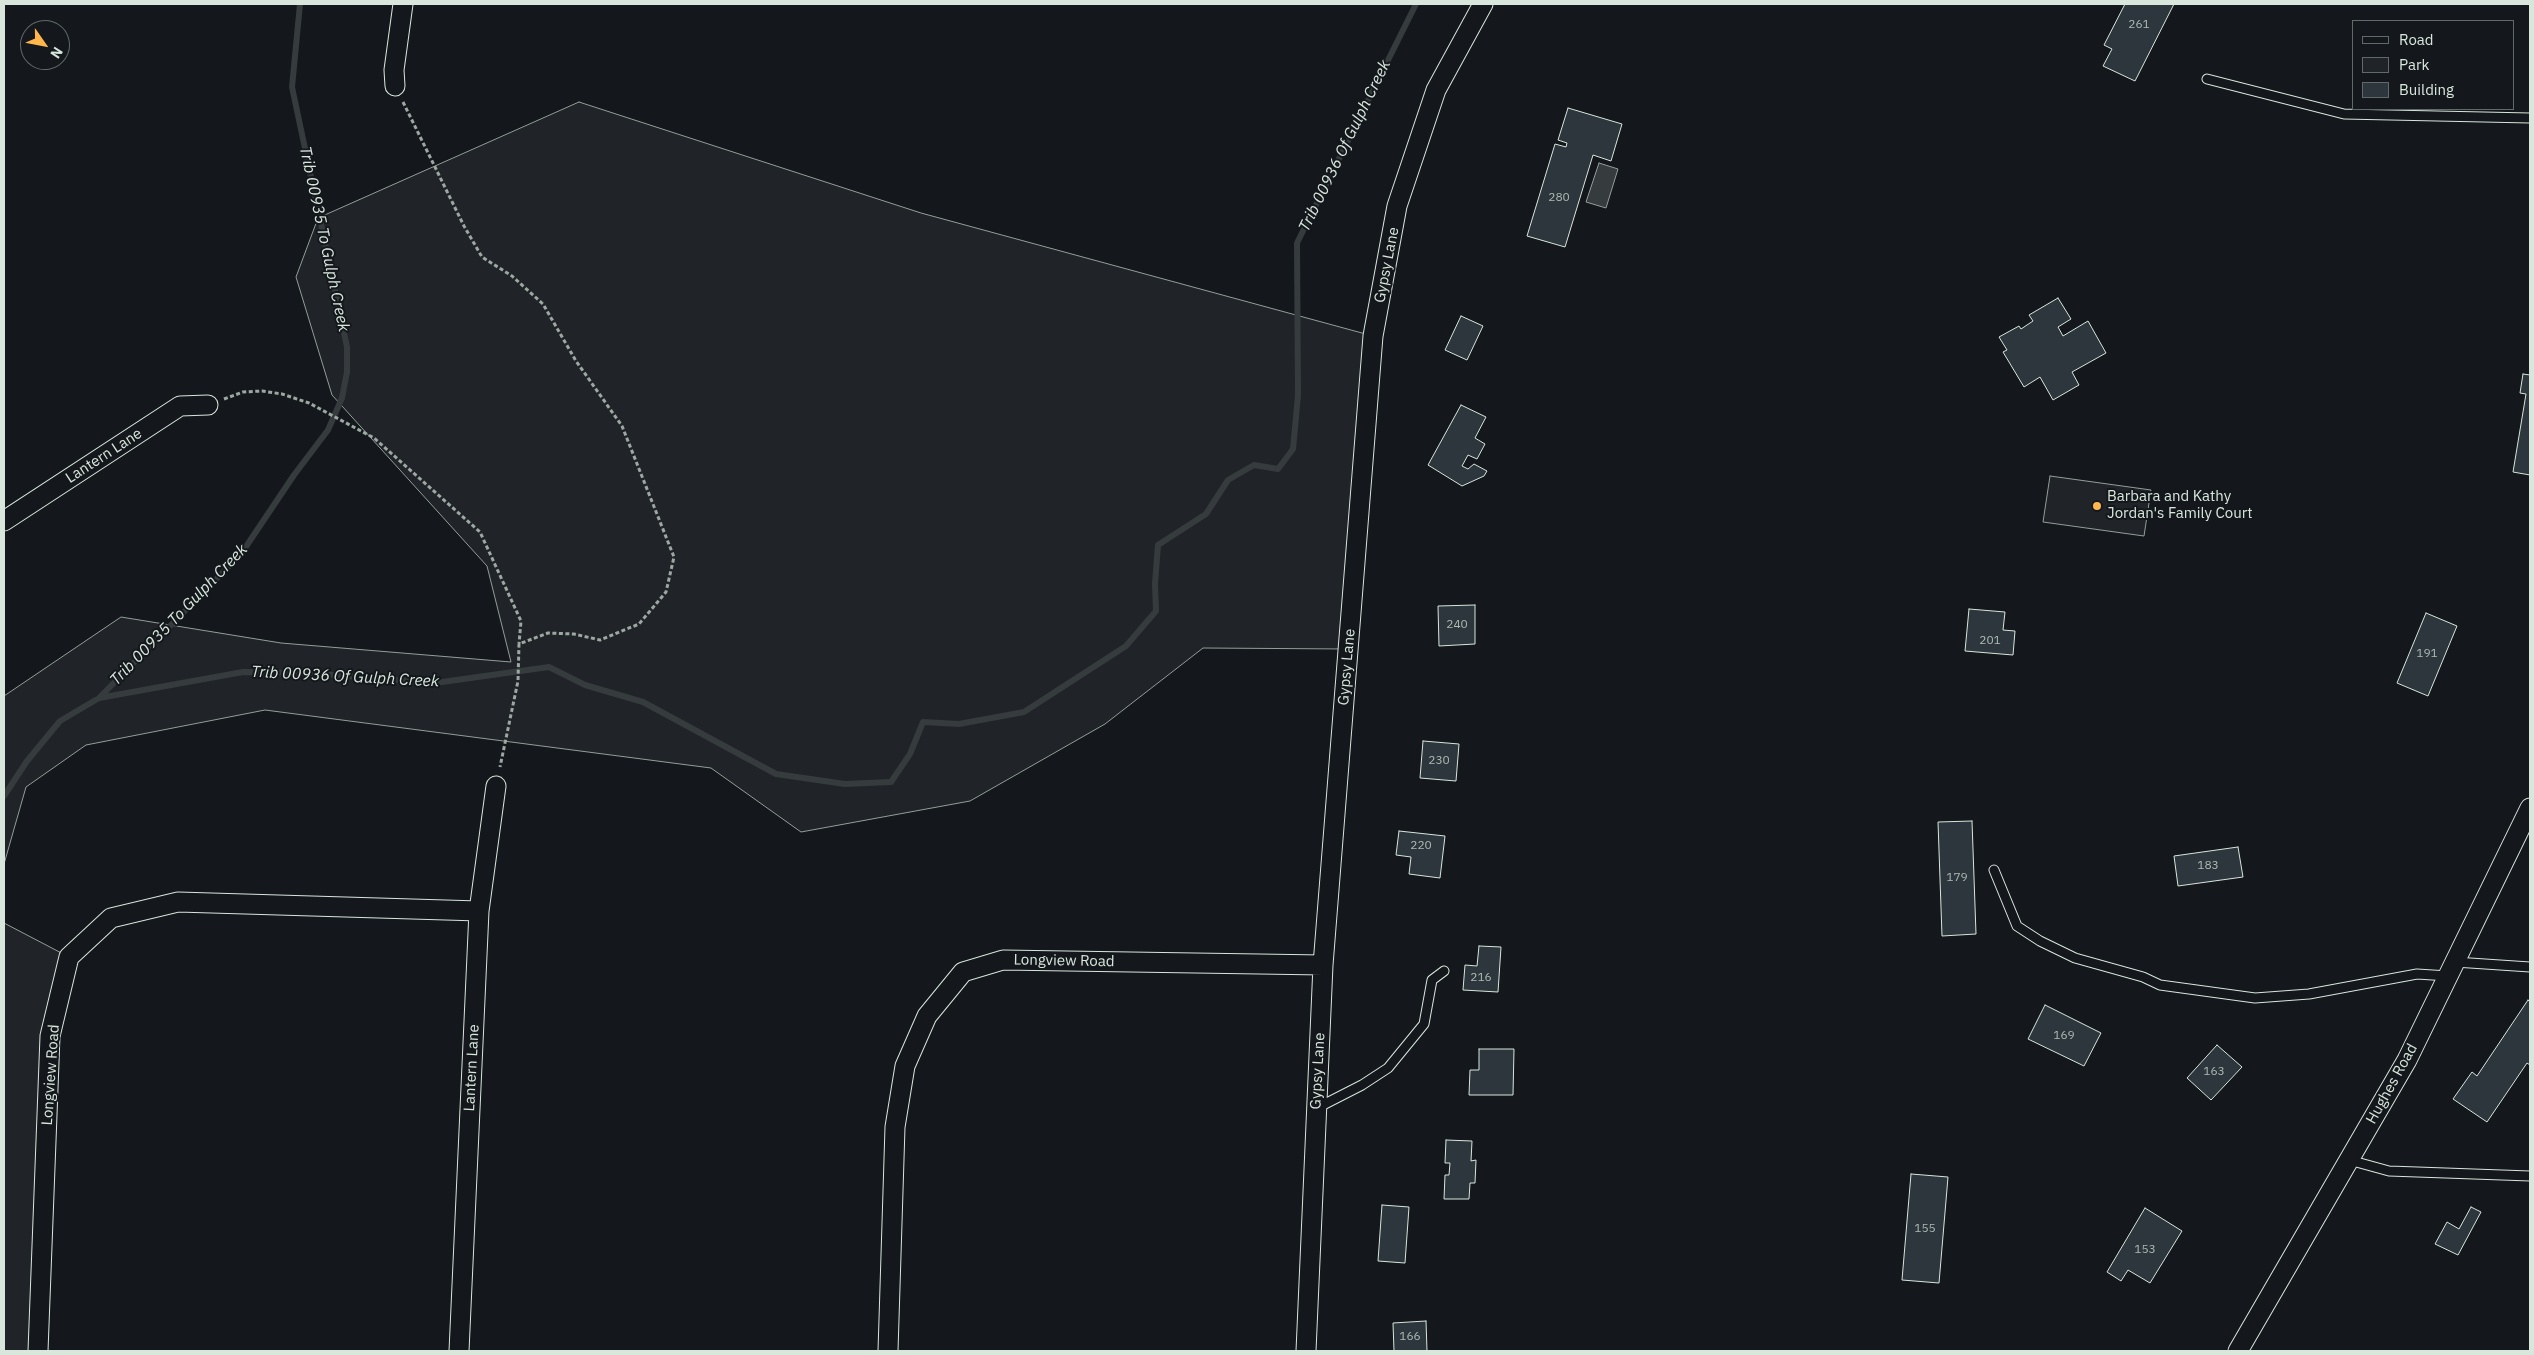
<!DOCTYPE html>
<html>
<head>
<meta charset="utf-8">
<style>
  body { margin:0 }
  #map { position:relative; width:2534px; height:1355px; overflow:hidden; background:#14181c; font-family:"IBM Plex Sans",sans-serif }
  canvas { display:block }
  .frame { position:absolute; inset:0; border:5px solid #d8e6dc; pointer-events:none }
  .legend { position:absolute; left:2352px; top:20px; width:162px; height:90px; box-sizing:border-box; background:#14181c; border:1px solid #626a69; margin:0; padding:6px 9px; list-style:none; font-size:15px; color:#d8e6dc }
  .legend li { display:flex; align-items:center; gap:10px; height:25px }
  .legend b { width:25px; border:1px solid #626a69 }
  .north { position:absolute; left:20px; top:20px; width:50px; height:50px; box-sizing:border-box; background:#14181c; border:1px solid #626a69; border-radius:50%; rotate:123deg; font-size:14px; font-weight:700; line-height:20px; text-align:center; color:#d8e6dc }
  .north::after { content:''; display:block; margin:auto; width:18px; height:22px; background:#ffb74d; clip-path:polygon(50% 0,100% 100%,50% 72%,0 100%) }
</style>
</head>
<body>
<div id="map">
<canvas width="2534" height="1355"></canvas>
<div class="frame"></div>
<ul class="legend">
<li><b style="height:6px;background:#14181c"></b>Road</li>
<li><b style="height:14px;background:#202428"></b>Park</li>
<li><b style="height:14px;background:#2c363c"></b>Building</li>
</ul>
<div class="north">N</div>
</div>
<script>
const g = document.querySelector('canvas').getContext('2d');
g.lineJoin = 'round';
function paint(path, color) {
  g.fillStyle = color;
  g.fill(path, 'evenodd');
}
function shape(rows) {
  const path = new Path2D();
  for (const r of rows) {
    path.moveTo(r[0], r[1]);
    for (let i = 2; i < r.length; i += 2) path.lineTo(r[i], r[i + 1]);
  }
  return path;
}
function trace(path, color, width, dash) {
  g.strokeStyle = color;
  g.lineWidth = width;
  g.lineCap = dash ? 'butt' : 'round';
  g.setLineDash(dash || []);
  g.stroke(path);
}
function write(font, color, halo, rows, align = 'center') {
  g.font = font + ' "IBM Plex Sans",sans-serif';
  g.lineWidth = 4;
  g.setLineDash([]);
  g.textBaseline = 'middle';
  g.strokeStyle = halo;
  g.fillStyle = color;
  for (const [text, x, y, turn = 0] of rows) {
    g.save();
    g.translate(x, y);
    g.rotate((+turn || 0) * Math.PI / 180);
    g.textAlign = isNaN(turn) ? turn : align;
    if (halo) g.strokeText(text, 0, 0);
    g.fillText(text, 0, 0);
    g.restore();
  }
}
const green = shape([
  [579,102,921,213,1373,336,1348,649,1203,648,1105,724,970,801,801,832,711,768,265,710,86,745,26,787,4,864,4,696,121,617,281,643,511,662,487,566,332,395,296,277,318,218,579,102],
  [2050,476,2151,490,2144,536,2043,522,2050,476],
  [4,923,69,957,50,1036,37,1351,4,1351,4,923]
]);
paint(green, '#202428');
trace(green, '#939e99', 1);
const water = shape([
  [1599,163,1618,169,1606,208,1586,202,1599,163]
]);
paint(water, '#363b3e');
trace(water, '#939e99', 1);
trace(shape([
  [99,698,243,672,307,673,435,683,549,667,585,685,643,702,776,774,845,784,891,782,910,754,923,722,959,724,1024,712,1126,646,1156,611,1155,584,1158,545,1206,514,1228,480,1254,465,1278,469,1293,449,1298,395,1297,243,1416,4],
  [4,796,27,761,60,721,99,698,241,554,294,475,328,430,342,398,347,372,347,347,292,87,300,4]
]), '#363b3e', 6);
const building = shape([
  [2125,4,2174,4,2135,81,2103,66,2112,49,2104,45,2125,4],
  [1568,108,1622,124,1611,161,1593,155,1565,247,1527,236,1555,144,1566,147,1567,143,1558,140,1568,108],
  [2058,298,2071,319,2058,327,2063,336,2088,321,2106,353,2072,372,2079,385,2053,400,2040,377,2024,387,2003,352,2007,350,1999,337,2019,326,2021,329,2033,321,2029,315,2058,298],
  [1461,316,1483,326,1467,360,1445,350,1461,316],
  [2523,374,2530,375,2530,475,2513,472,2526,394,2520,393,2523,374],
  [1461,405,1486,417,1475,438,1485,444,1477,459,1468,455,1462,466,1468,469,1474,464,1487,471,1484,476,1462,486,1428,465,1461,405],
  [1475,605,1475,644,1439,646,1438,606,1475,605],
  [1969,609,2005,612,2003,630,2015,631,2013,655,1965,651,1969,609],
  [2426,613,2457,626,2428,696,2397,683,2426,613],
  [1423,741,1459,744,1456,781,1420,778,1423,741],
  [1972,821,1976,934,1942,936,1938,822,1972,821],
  [1399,831,1445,836,1440,878,1409,874,1411,857,1396,855,1399,831],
  [2238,847,2243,877,2178,886,2174,856,2238,847],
  [1479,946,1501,947,1498,992,1463,990,1465,965,1477,966,1479,946],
  [2528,1000,2530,1002,2530,1065,2527,1063,2487,1122,2453,1099,2472,1072,2477,1076,2528,1000],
  [2045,1005,2101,1033,2084,1066,2028,1039,2045,1005],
  [2217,1045,2242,1067,2211,1100,2187,1078,2217,1045],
  [1479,1049,1514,1049,1513,1095,1469,1095,1470,1070,1479,1070,1479,1049],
  [1446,1140,1472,1141,1471,1161,1476,1160,1475,1183,1470,1183,1469,1199,1444,1199,1445,1175,1449,1175,1450,1163,1445,1163,1446,1140],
  [1911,1174,1948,1177,1939,1283,1902,1280,1911,1174],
  [1382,1205,1409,1207,1405,1263,1378,1261,1382,1205],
  [2471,1207,2481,1212,2458,1255,2435,1244,2447,1222,2459,1229,2471,1207],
  [2145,1208,2182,1231,2150,1283,2128,1270,2121,1281,2107,1272,2145,1208],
  [1426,1321,1427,1351,1394,1351,1393,1323,1426,1321]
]);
paint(building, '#2c363c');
trace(building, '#d8e6dc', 1);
const lane = shape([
  [2207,79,2344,114,2530,118],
  [1994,870,2017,926,2040,941,2075,958,2143,977,2160,985,2255,998,2309,994,2417,974,2448,976],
  [2455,962,2530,967],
  [1317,1108,1362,1085,1388,1068,1424,1024,1432,980,1444,971],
  [2349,1160,2389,1171,2530,1176]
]);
const street = shape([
  [395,86,394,70,403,4],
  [4,521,180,406,208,405],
  [38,1351,50,1036,69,957,111,918,178,902,479,911],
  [459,1351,479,911,496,786],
  [888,1351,895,1127,905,1066,927,1016,963,972,1003,960,1323,965],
  [1306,1351,1323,965,1373,336,1397,206,1436,90,1483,4],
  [2238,1351,2407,1060,2530,808]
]);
trace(lane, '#d8e6dc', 11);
trace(street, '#d8e6dc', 21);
trace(shape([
  [403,102,464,226,482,257,512,276,543,304,576,361,622,426,674,557,666,592,639,624,600,640,574,634,548,633,519,644,518,681,500,767],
  [224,399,243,392,262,391,282,394,309,403,374,438,480,532,521,621,519,644]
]), '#9da8a2', 3, [4, 2.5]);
trace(lane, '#14181c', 9);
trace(street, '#14181c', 19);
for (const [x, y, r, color] of [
  [2097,506,5,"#ffb74d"]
]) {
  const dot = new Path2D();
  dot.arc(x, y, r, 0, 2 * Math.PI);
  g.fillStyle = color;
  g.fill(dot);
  trace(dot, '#14181c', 2);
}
write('12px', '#adbab4', null, [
  ["261",2139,25],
  ["280",1559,198],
  ["240",1457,625],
  ["201",1990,641],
  ["191",2427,654],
  ["230",1439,761],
  ["220",1421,846],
  ["183",2208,866],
  ["179",1957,878],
  ["216",1481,978],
  ["169",2064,1036],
  ["163",2214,1072],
  ["155",1925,1229],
  ["153",2145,1250],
  ["166",1410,1337]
]);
write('15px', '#d8e6dc', '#14181c', [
  ["Gypsy Lane",1387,265,-79],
  ["Lantern Lane",104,456,-33],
  ["Gypsy Lane",1347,667,-85],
  ["Longview Road",1064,961,1],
  ["Lantern Lane",472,1068,-87],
  ["Gypsy Lane",1318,1071,-87],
  ["Longview Road",51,1075,-86],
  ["Hughes Road",2392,1084,-61]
]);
write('15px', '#d8e6dc', '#14181c', [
  ["Barbara and Kathy",2107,497],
  ["Jordan's Family Court",2107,514]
], 'left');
write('italic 16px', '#d8e6dc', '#14181c', [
  ["Trib 00936 Of Gulph Creek",1345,146,-64],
  ["Trib 00935 To Gulph Creek",324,239,78],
  ["Trib 00935 To Gulph Creek",179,615,-46],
  ["Trib 00936 Of Gulph Creek",345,677,3]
]);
</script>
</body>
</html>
